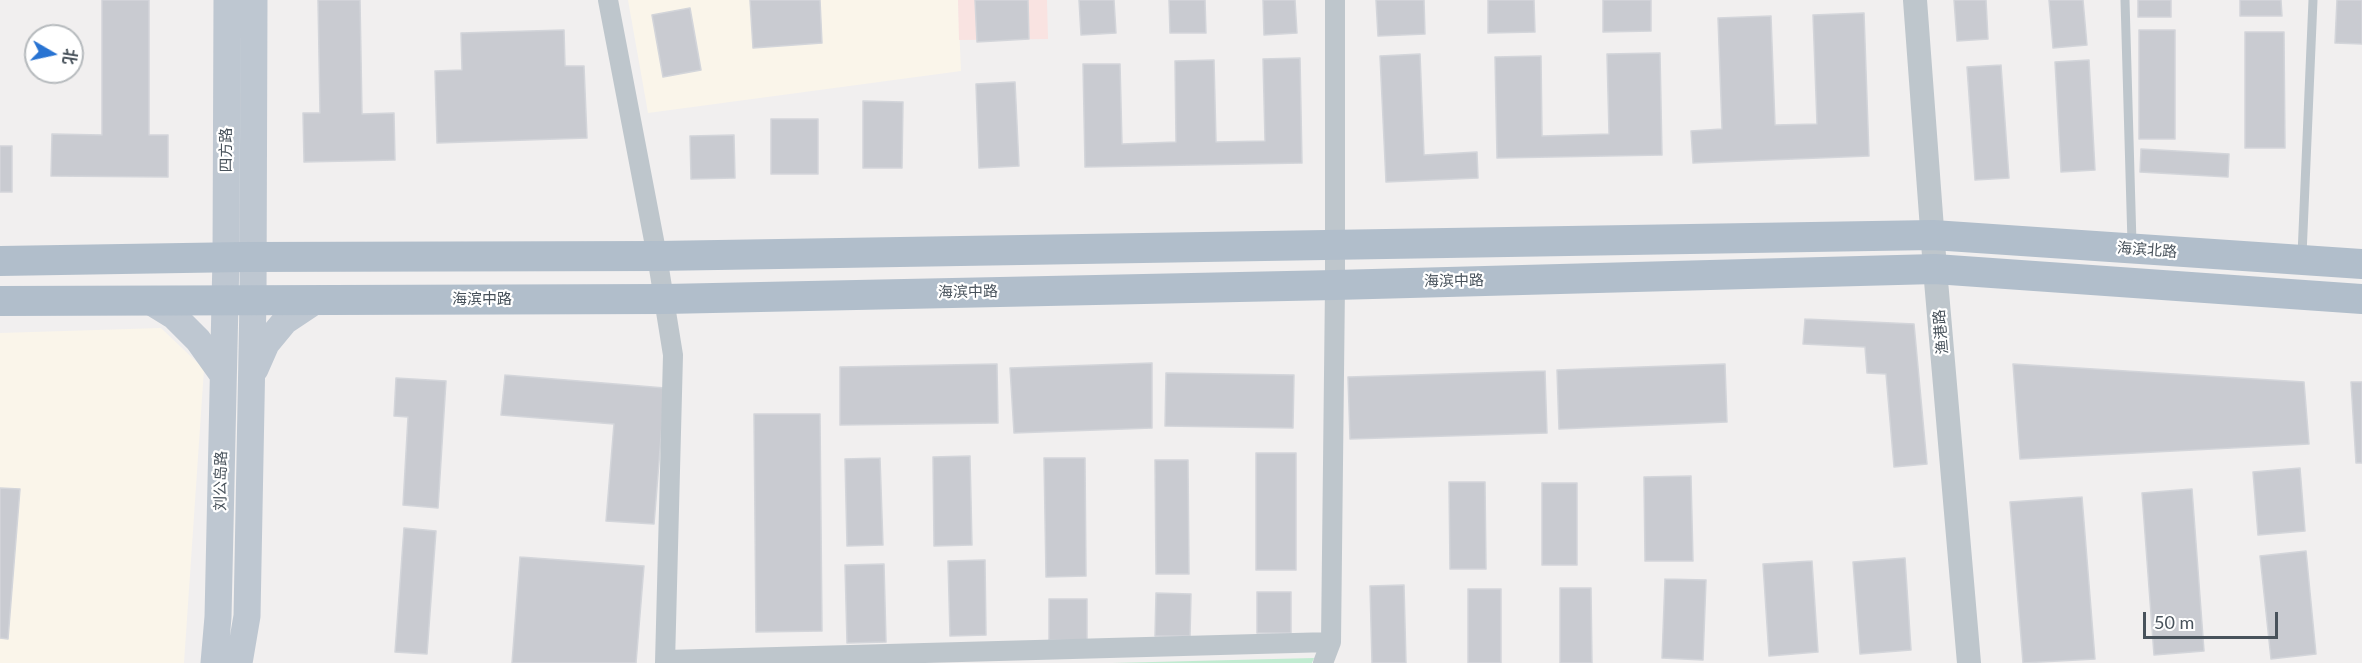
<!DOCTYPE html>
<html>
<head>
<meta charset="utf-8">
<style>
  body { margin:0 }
  #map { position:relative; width:2362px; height:663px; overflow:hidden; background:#f1efef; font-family:Lato,"Noto Sans SC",sans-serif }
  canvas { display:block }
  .north { position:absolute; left:24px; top:24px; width:60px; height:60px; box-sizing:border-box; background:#fff; border:2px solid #b6babd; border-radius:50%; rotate:99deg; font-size:16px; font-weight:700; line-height:24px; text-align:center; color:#48525b }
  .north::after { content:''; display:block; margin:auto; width:21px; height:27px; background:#2873d2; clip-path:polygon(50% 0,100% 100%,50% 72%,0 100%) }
  .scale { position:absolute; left:2143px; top:612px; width:135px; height:27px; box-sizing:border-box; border:3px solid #48525b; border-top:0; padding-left:8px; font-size:18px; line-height:21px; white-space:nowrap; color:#48525b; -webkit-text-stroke:4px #fff; paint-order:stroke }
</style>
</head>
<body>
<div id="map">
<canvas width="2362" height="663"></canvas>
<div class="north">北</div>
<div class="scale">50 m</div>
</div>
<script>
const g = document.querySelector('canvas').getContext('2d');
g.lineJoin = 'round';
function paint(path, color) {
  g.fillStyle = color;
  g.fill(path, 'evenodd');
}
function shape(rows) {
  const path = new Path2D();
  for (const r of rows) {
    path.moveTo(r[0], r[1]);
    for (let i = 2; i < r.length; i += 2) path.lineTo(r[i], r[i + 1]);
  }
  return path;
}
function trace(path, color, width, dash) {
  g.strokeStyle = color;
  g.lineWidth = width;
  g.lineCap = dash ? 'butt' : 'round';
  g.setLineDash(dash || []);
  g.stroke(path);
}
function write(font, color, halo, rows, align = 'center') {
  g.font = font + ' Lato,"Noto Sans SC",sans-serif';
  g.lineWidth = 4.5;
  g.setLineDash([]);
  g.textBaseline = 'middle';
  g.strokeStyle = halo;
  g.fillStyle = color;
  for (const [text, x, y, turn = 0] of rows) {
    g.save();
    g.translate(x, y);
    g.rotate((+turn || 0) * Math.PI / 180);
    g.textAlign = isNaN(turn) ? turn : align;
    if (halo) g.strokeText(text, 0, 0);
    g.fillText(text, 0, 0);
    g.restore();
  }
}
paint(shape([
  [628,0,958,0,961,71,648,113],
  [161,328,204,369,184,663,0,663,0,333]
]), '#faf5ea');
paint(shape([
  [958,0,1047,0,1048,39,959,40]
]), '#f9e3e1');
paint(shape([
  [1314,658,1312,663,1112,663]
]), '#c1ebd1');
const building = shape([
  [102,0,149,0,149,135,168,135,168,177,51,176,52,134,102,135,102,0],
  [318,0,360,0,362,114,394,113,395,160,304,162,303,113,320,113,318,0],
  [750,0,820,0,822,43,753,48,750,0],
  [975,0,1028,0,1029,39,977,42,975,0],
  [1079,0,1114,0,1116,33,1081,35,1079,0],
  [1169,0,1205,0,1206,33,1170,33,1169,0],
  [1263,0,1295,0,1297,33,1264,35,1263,0],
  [1376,0,1424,0,1425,34,1378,36,1376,0],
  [1488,0,1534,0,1535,32,1488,33,1488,0],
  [1603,0,1651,0,1651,31,1603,32,1603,0],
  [1954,0,1986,0,1988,39,1957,41,1954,0],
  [2049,0,2083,0,2087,45,2053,48,2049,0],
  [2138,0,2171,0,2171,17,2138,17,2138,0],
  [2240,0,2281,0,2282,16,2240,16,2240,0],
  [2337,0,2362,0,2362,44,2335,43,2337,0],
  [690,8,701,70,663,77,652,15,690,8],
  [1864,13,1869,156,1693,163,1691,131,1722,129,1718,18,1771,16,1775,125,1817,124,1813,15,1864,13],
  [564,30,565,66,584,66,587,138,437,143,435,71,462,70,461,33,564,30],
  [2139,30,2175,30,2175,139,2139,139,2139,30],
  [2245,32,2284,32,2285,148,2245,148,2245,32],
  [1660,53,1662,155,1497,158,1495,57,1541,56,1542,136,1609,134,1607,54,1660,53],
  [1420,54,1424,155,1477,152,1478,178,1386,182,1380,56,1420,54],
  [1300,58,1302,163,1085,167,1083,64,1120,64,1122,144,1176,142,1175,61,1214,60,1216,142,1265,141,1263,59,1300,58],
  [2089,60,2095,170,2061,172,2055,62,2089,60],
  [2001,65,2009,178,1975,180,1967,67,2001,65],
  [1015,82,1019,166,979,168,976,84,1015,82],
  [863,101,903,102,902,168,863,168,863,101],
  [771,119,818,119,818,174,771,174,771,119],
  [734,135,735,178,691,179,690,136,734,135],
  [0,146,12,146,12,192,0,192,0,146],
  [2141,149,2229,154,2228,177,2140,172,2141,149],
  [1805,319,1914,324,1927,464,1894,467,1886,374,1867,373,1865,347,1803,344,1805,319],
  [1152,363,1152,428,1014,433,1010,368,1152,363],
  [997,364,998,423,840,425,840,367,997,364],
  [1725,364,1727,422,1559,429,1557,370,1725,364],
  [2013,364,2304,382,2309,444,2020,459,2013,364],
  [1545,371,1547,433,1350,439,1348,377,1545,371],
  [1166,373,1294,375,1293,428,1165,426,1166,373],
  [505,375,665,388,654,524,606,521,614,424,501,415,505,375],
  [396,378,446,381,438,508,403,505,408,417,394,416,396,378],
  [2351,382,2362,382,2362,463,2356,463,2351,382],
  [754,414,820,414,822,631,756,632,754,414],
  [1256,453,1296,453,1296,570,1256,570,1256,453],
  [970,456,972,545,934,546,933,457,970,456],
  [880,458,883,545,847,546,845,459,880,458],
  [1044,458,1085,458,1086,576,1046,577,1044,458],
  [1155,460,1188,460,1189,574,1156,574,1155,460],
  [2300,468,2305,531,2258,535,2253,472,2300,468],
  [1691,476,1693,561,1645,561,1644,477,1691,476],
  [1449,482,1485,482,1486,569,1450,569,1449,482],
  [1542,483,1577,483,1577,565,1542,565,1542,483],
  [0,488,20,489,8,639,0,638,0,488],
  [2192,489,2204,651,2154,655,2142,493,2192,489],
  [2082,497,2095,659,2023,663,2010,502,2082,497],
  [404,528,436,531,427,654,395,652,404,528],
  [2306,551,2316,654,2271,659,2260,556,2306,551],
  [520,557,644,566,636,663,512,663,520,557],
  [1905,558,1911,650,1860,654,1853,562,1905,558],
  [985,560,986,635,950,636,948,561,985,560],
  [1812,561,1818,652,1769,656,1763,564,1812,561],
  [884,564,886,642,847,643,845,565,884,564],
  [1665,579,1706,580,1703,660,1662,658,1665,579],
  [1404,585,1406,663,1372,663,1370,586,1404,585],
  [1560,588,1591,588,1592,663,1560,663,1560,588],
  [1468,589,1501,589,1501,663,1468,663,1468,589],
  [1257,592,1291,592,1291,633,1257,633,1257,592],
  [1156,593,1191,594,1190,636,1155,636,1156,593],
  [1049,599,1087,599,1087,640,1049,640,1049,599]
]);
paint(building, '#c9cbd1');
trace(building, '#d3d5da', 1.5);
trace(shape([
  [2125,0,2132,243],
  [2302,255,2313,0]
]), '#bec6cc', 9);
trace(shape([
  [608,0,657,256,673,355,665,663],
  [666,660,1331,642],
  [1323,663,1331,642,1335,285,1335,0]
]), '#bec6cc', 20);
trace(shape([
  [1915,0,1935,269,1969,663]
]), '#bec6cc', 24);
trace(shape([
  [148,300,174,316,198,340,223,375],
  [255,369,266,344,285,321,318,299],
  [214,663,218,617,226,257,227,0],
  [239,663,247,616,253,299,254,0]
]), '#bec7d1', 27);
trace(shape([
  [0,261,244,257,657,256,1933,235,2362,264],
  [0,301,665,299,1335,285,1935,269,2362,299]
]), '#b1becb', 30);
write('15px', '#48525b', '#fff', [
  ["四方路",226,150,-90],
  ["海滨北路",2147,250,4],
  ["海滨中路",1454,281,-1],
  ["海滨中路",968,292,-1],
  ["海滨中路",482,299],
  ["渔港路",1941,332,-95],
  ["刘公岛路",221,481,-89]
]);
</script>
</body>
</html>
